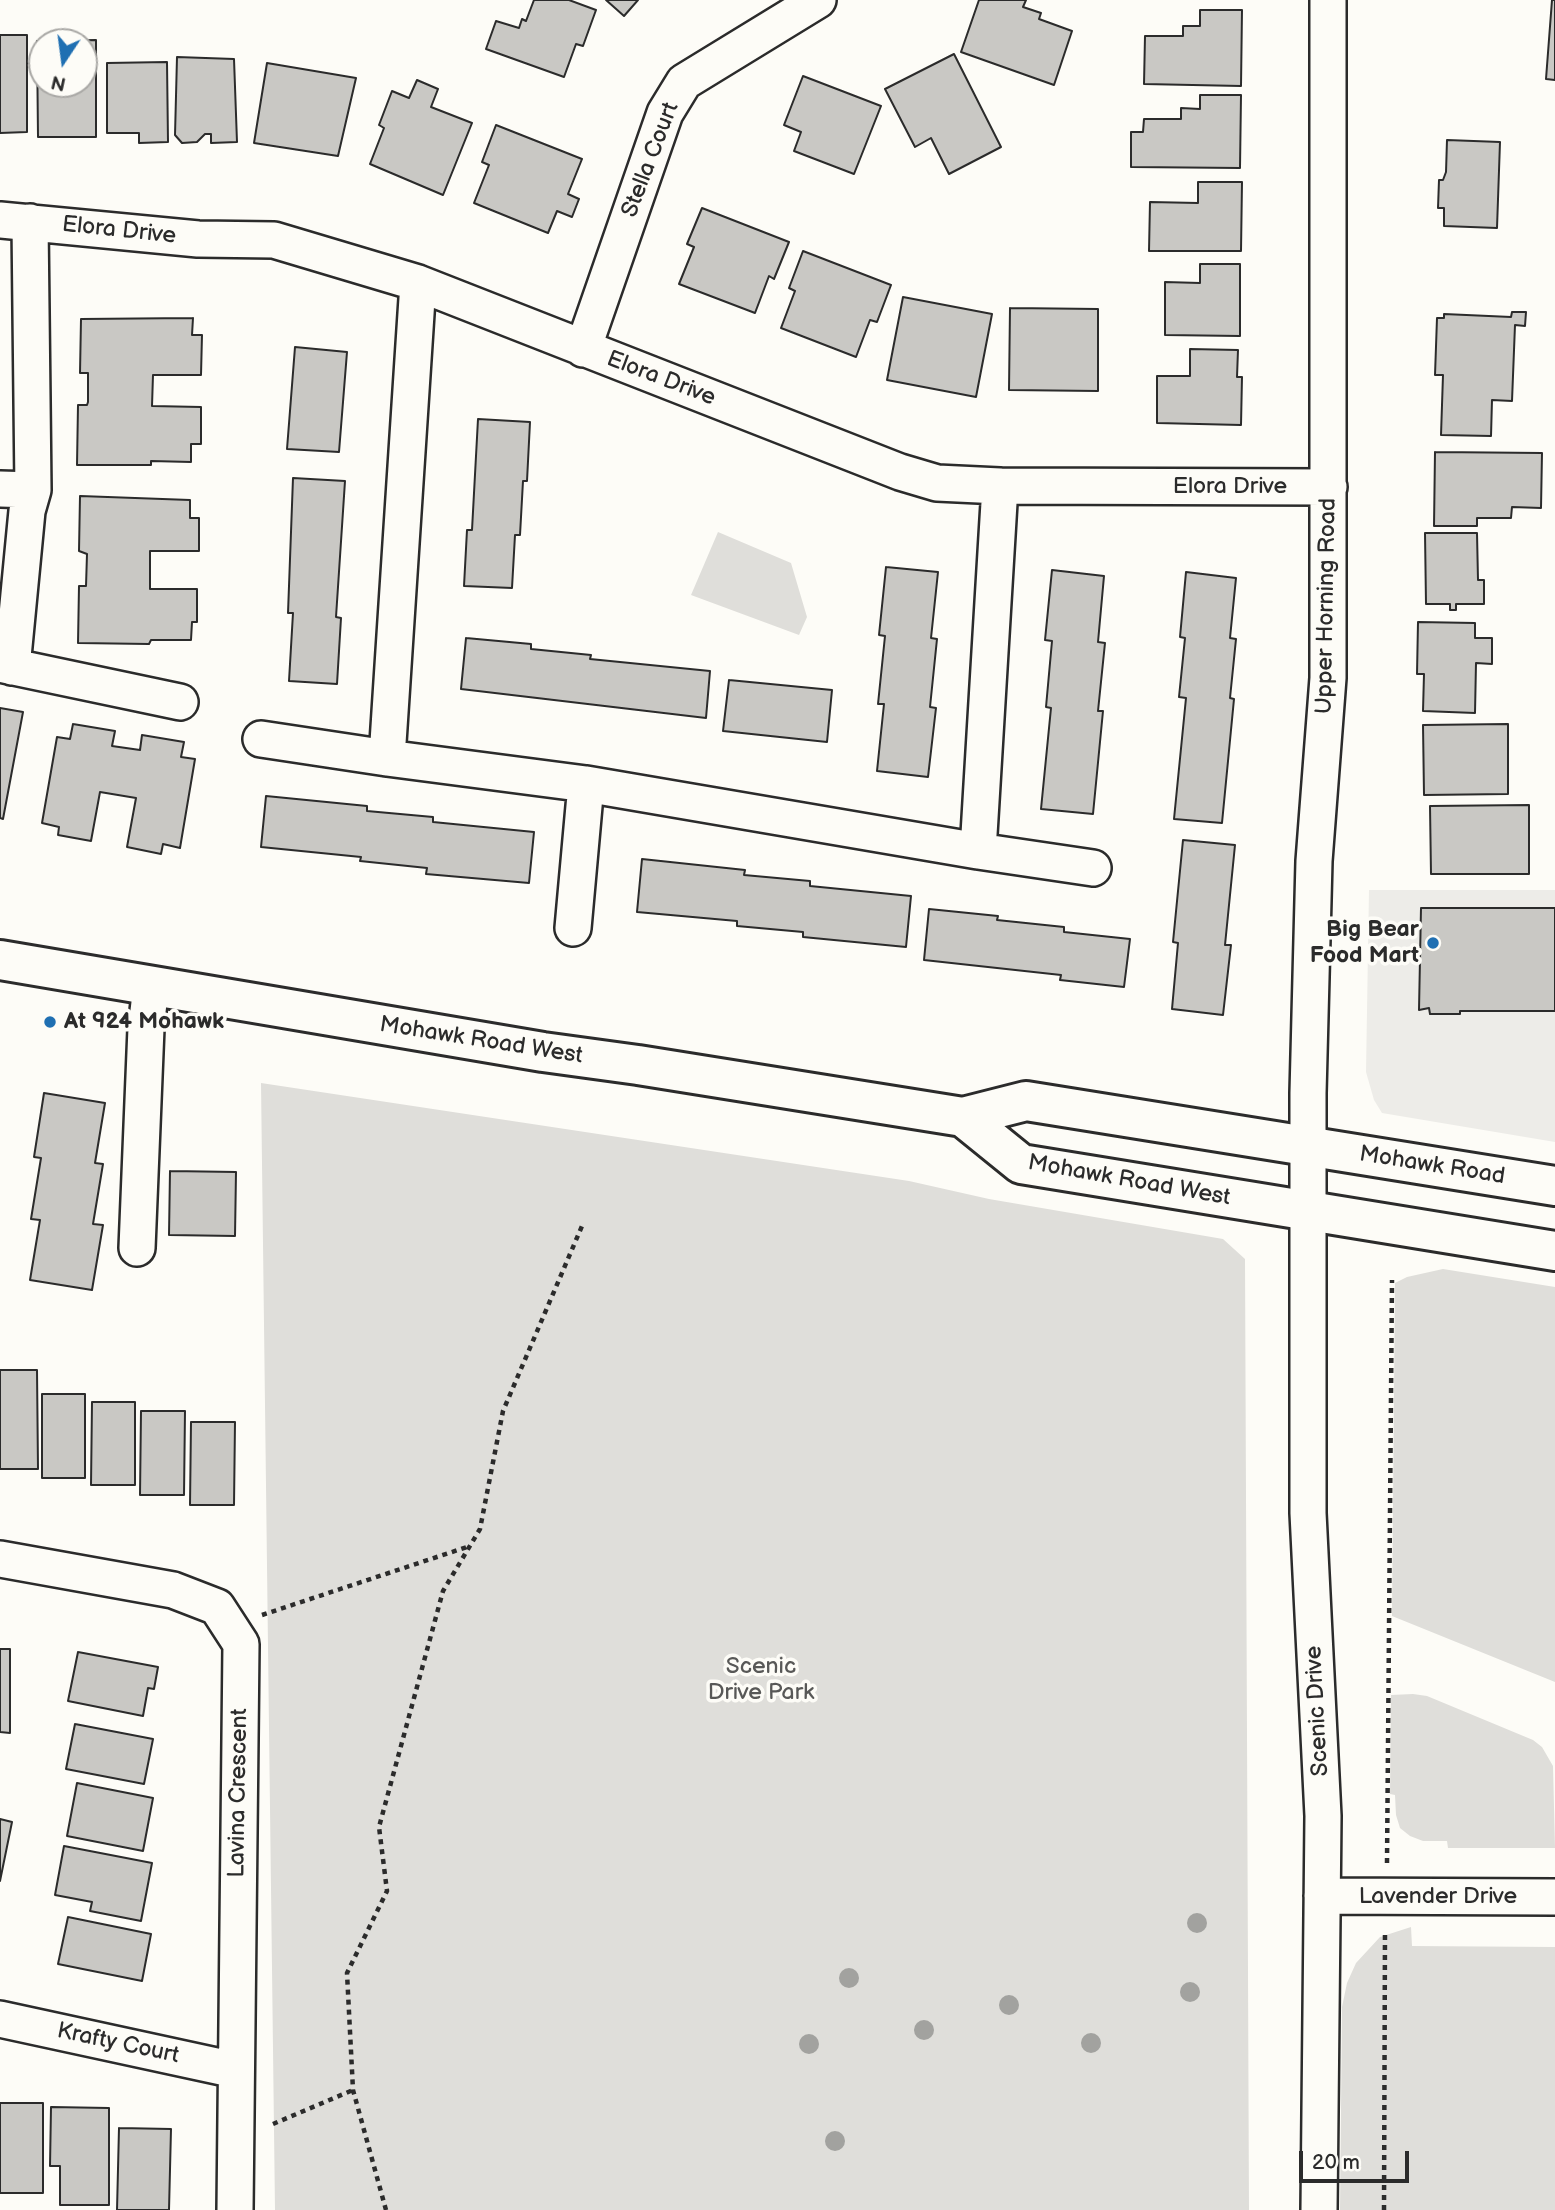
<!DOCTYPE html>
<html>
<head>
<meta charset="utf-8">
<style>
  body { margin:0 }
  #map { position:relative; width:1555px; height:2210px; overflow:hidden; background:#fdfcf7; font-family:"Balsamiq Sans",sans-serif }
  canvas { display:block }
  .north { position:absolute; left:28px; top:28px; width:70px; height:70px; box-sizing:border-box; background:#fdfcf7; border:2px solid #a9a8a5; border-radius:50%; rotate:193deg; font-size:19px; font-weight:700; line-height:28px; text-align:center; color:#2b2b2b }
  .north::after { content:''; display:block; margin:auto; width:24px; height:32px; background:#1f6fb2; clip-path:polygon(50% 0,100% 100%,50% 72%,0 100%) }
  .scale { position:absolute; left:1299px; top:2151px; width:110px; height:32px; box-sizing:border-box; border:4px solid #2b2b2b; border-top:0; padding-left:9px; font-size:21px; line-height:24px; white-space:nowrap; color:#2b2b2b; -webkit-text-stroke:5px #fdfcf7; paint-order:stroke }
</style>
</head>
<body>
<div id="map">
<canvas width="1555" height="2210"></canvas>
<div class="north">N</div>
<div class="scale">20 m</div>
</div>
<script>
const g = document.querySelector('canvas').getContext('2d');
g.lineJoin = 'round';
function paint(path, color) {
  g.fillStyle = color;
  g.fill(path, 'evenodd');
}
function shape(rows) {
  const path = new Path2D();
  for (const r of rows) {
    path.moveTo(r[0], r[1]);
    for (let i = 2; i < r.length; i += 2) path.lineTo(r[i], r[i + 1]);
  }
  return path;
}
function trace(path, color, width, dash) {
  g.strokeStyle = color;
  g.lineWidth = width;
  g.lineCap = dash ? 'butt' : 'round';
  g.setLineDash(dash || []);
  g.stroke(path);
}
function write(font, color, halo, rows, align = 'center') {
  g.font = font + ' "Balsamiq Sans",sans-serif';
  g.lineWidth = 7;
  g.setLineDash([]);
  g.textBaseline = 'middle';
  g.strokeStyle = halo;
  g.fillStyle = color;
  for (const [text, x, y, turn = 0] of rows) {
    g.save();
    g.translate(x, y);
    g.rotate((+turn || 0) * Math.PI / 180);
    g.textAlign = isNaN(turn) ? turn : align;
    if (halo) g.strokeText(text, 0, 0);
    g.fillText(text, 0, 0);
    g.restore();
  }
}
paint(shape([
  [1369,890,1555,890,1555,1142,1382,1113,1374,1100,1366,1072]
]), '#edece8');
paint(shape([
  [718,532,791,563,807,617,799,635,691,595],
  [261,1083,909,1181,989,1199,1223,1239,1245,1259,1249,2210,275,2210],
  [1443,1269,1555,1287,1555,1682,1392,1616,1395,1283,1407,1277],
  [1413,1694,1427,1696,1533,1740,1542,1747,1553,1766,1555,1848,1448,1848,1447,1841,1423,1841,1410,1836,1400,1828,1396,1815,1395,1795,1390,1794,1391,1695],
  [1411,1927,1412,1946,1555,1947,1555,2210,1340,2210,1342,2007,1347,1983,1356,1963,1380,1937]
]), '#dfdeda');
const building = shape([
  [534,0,569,0,596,10,583,46,576,44,564,77,486,49,496,21,519,28,522,19,526,21,534,0],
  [606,0,638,0,624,16,606,0],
  [979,0,1026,0,1023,7,1041,13,1039,19,1072,31,1054,85,961,52,979,0],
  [1552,0,1555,0,1555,80,1546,79,1552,0],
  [1200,10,1242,10,1241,86,1144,84,1145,36,1183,36,1183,26,1200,26,1200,10],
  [0,35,27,35,27,132,0,133,0,35],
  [96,40,96,137,38,137,37,41,96,40],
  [42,42,84,42,84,84,42,84,42,42],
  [954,54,1001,147,949,174,931,138,915,147,885,89,954,54],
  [177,57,234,59,237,142,211,143,211,134,205,134,197,142,182,143,175,135,177,57],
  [167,62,168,142,139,143,139,133,107,133,107,63,167,62],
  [267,63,356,78,338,156,254,143,267,63],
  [803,76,881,106,854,174,794,151,801,132,784,125,803,76],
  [417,80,438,89,431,107,472,123,443,195,370,164,384,128,379,125,392,91,409,98,417,80],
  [1200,95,1241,95,1240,168,1131,167,1131,132,1143,132,1144,119,1181,119,1181,108,1200,109,1200,95],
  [496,125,582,159,568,194,579,199,572,217,557,211,548,233,474,203,489,165,482,162,496,125],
  [1447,140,1500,142,1497,228,1444,226,1444,208,1438,208,1439,180,1443,180,1446,172,1447,140],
  [1198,182,1242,182,1241,251,1149,251,1150,202,1198,203,1198,182],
  [702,208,789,242,774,279,769,276,755,313,679,284,694,247,687,244,702,208],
  [803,251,891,285,877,322,870,320,856,357,781,328,795,291,789,288,803,251],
  [1200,264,1240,264,1240,336,1165,335,1165,282,1200,283,1200,264],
  [903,297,992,314,976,397,887,380,903,297],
  [1010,308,1098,309,1098,391,1009,390,1010,308],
  [1512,312,1526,312,1525,326,1515,325,1512,401,1492,400,1491,436,1441,435,1443,375,1435,375,1437,318,1444,318,1444,314,1511,317,1512,312],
  [193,318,192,335,202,335,201,375,153,375,152,406,201,407,201,444,191,444,191,462,151,461,151,465,77,465,78,405,87,405,88,402,88,373,80,373,81,319,193,318],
  [295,347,347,352,339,452,287,449,295,347],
  [1190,349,1238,350,1237,377,1242,377,1241,425,1157,423,1157,376,1190,376,1190,349],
  [478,419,530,422,527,481,523,481,520,535,515,535,512,588,464,586,467,530,472,530,478,419],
  [1435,452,1542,453,1541,508,1512,507,1511,518,1477,518,1477,526,1434,526,1435,452],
  [293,478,345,481,336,617,341,618,337,684,289,681,293,613,288,613,293,478],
  [80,496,190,500,190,518,199,518,199,551,150,551,150,589,197,589,197,622,192,622,191,640,151,640,149,644,78,643,79,586,86,586,87,554,79,551,80,496],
  [1425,533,1477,533,1478,580,1484,580,1484,604,1456,604,1456,610,1450,610,1450,604,1426,604,1425,533],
  [886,567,938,572,931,638,937,639,930,707,936,708,928,777,877,771,884,704,878,704,885,636,879,635,886,567],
  [1052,570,1104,576,1098,642,1105,643,1098,711,1103,711,1093,814,1041,809,1051,708,1046,707,1052,641,1045,640,1052,570],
  [1186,572,1236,578,1230,638,1236,639,1230,698,1234,699,1222,823,1174,819,1186,698,1179,697,1185,638,1180,637,1186,572],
  [1418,622,1475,623,1475,638,1492,638,1492,664,1476,663,1475,713,1423,711,1424,674,1417,674,1418,622],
  [466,638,531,644,531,649,591,655,590,659,710,671,706,718,461,689,466,638],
  [729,680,832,690,827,742,723,731,729,680],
  [0,708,23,712,3,819,0,818,0,708],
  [73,724,115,731,112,746,140,750,142,735,184,742,181,757,195,759,180,848,163,844,161,854,127,847,136,798,100,792,91,841,58,835,59,827,42,823,57,737,70,739,73,724],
  [1508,724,1508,794,1424,795,1423,725,1508,724],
  [266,796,367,806,367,811,433,817,433,822,534,832,529,883,426,874,427,868,360,861,361,857,261,847,266,796],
  [1529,805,1529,874,1431,874,1430,806,1529,805],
  [1183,840,1235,845,1225,945,1231,945,1223,1015,1172,1009,1178,943,1173,942,1183,840],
  [642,859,745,870,744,875,810,881,810,886,911,896,906,947,803,937,803,932,737,926,737,921,637,912,642,859],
  [1421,908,1555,908,1555,1011,1460,1011,1460,1014,1430,1014,1429,1008,1419,1010,1421,908],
  [929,909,998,916,997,920,1064,927,1064,932,1130,939,1124,987,1060,980,1061,975,924,960,929,909],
  [44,1093,105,1103,95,1163,103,1164,93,1224,103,1225,92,1290,30,1280,40,1220,31,1219,41,1158,34,1157,44,1093],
  [170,1171,236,1172,235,1236,169,1235,170,1171],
  [0,1370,37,1370,38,1469,0,1469,0,1370],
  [42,1394,85,1394,85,1478,42,1478,42,1394],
  [92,1402,135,1402,135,1485,91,1485,92,1402],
  [141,1411,185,1411,184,1495,140,1495,141,1411],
  [191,1422,235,1422,234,1505,190,1505,191,1422],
  [0,1649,10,1649,10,1733,0,1732,0,1649],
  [78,1652,158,1667,154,1689,148,1688,143,1716,68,1701,78,1652],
  [75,1724,153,1739,144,1784,66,1769,75,1724],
  [77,1783,153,1798,143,1851,67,1836,77,1783],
  [0,1819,12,1822,0,1881,0,1819],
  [64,1846,152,1863,141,1921,90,1911,92,1902,55,1895,64,1846],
  [68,1917,151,1934,142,1981,58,1964,68,1917],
  [0,2103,43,2103,43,2193,0,2193,0,2103],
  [51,2107,109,2108,109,2205,60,2205,60,2166,50,2166,51,2107],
  [119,2128,171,2129,169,2210,117,2210,119,2128]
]);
paint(building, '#c9c8c4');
trace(building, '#2b2b2b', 2);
const minor = shape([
  [0,220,198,239,274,240,418,283,900,472,937,483,1000,486,1329,487],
  [583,349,665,113,684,82,818,0],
  [0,489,33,490],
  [0,664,180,702],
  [12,667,27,511,33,490,30,222],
  [261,739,387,758,586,784,978,851,1093,868],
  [387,758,418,283],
  [978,851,1000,486],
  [573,928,586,784],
  [137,1248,146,1028,151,986],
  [0,1559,173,1590,217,1607,241,1644,235,2210],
  [1322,1896,1555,1897],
  [0,2019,235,2070],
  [1319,2210,1323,1816,1308,1513,1308,1093,1314,861,1328,678,1328,0]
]);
const major = shape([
  [0,960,543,1052,638,1065,963,1117,1026,1101,1555,1186],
  [963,1117,1021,1164,1555,1251]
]);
trace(minor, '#2b2b2b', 40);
trace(major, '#2b2b2b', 44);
trace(shape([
  [262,1615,470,1546],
  [1387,1863,1392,1280],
  [273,2124,353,2090],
  [386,2210,353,2090,347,1973,387,1891,379,1827,443,1591,480,1529,503,1411,582,1226],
  [1384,2210,1385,1931]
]), '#2b2b2b', 4.5, [5, 5]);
trace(minor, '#fdfcf7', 35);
trace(major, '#fdfcf7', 38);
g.fillStyle = '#a2a29f';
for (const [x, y] of [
  [1197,1923],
  [849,1978],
  [1190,1992],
  [1009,2005],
  [924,2030],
  [1091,2043],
  [809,2044],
  [835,2141]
]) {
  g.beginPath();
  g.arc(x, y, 10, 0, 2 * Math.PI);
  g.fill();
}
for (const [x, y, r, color] of [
  [1433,943,7,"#1f6fb2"],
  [50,1022,7,"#1f6fb2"]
]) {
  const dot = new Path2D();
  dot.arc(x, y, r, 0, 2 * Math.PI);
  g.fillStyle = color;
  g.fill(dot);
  trace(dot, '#fdfcf7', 2.5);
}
write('23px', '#2b2b2b', '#fdfcf7', [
  ["Stella Court",651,160,-69],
  ["Elora Drive",119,231,6],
  ["Elora Drive",661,379,21],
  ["Elora Drive",1230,487],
  ["Upper Horning Road",1327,606,-89],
  ["Mohawk Road West",481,1041,9],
  ["Mohawk Road",1432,1166,9],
  ["Mohawk Road West",1129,1181,10],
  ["Scenic Drive",1318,1711,-93],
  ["Lavina Crescent",239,1793,-89],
  ["Lavender Drive",1438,1897],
  ["Krafty Court",118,2044,12]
]);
write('bold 23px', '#2b2b2b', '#fdfcf7', [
  ["Big Bear",1419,930],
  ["Food Mart",1419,956],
  ["At 924 Mohawk",64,1022,"left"]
], 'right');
write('23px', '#585857', '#fdfcf7', [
  ["Scenic",761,1667],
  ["Drive Park",761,1693]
]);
</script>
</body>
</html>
